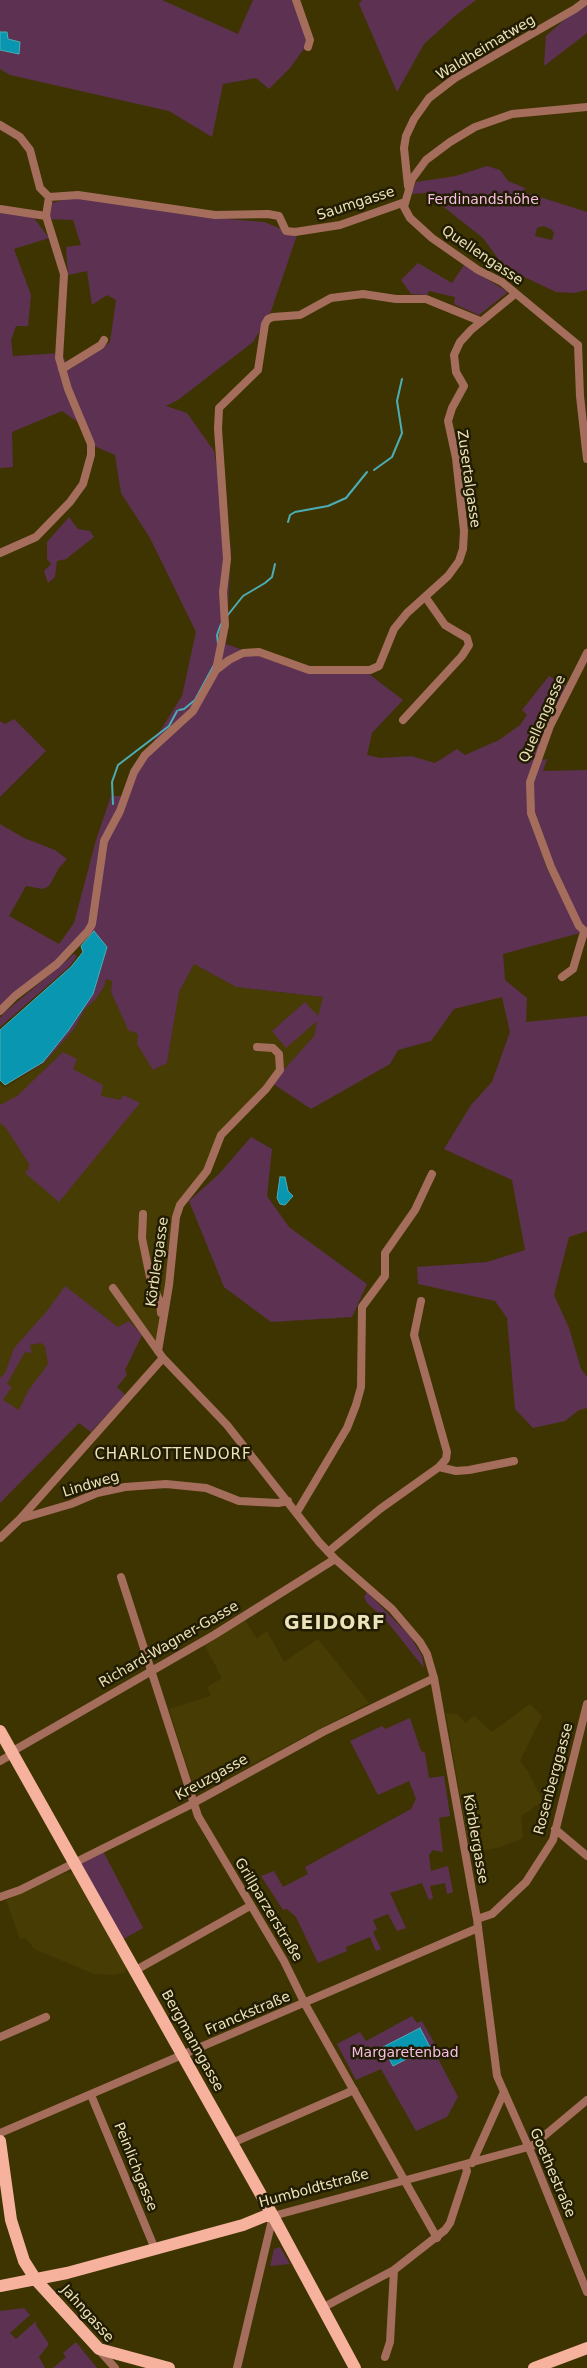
<!DOCTYPE html>
<html>
<head>
<meta charset="utf-8">
<style>
  body { margin:0 }
  canvas { display:block; background:#3e3402 }
</style>
</head>
<body>
<canvas width="587" height="2368"></canvas>
<script>
const g = document.querySelector('canvas').getContext('2d');
g.lineJoin = 'round';
function paint(path, color) {
  g.fillStyle = color;
  g.fill(path, 'evenodd');
}
function shape(rows) {
  const path = new Path2D();
  for (const r of rows) {
    path.moveTo(r[0], r[1]);
    for (let i = 2; i < r.length; i += 2) path.lineTo(r[i], r[i + 1]);
  }
  return path;
}
function trace(path, color, width, dash) {
  g.strokeStyle = color;
  g.lineWidth = width;
  g.lineCap = dash ? 'butt' : 'round';
  g.setLineDash(dash || []);
  g.stroke(path);
}
function write(font, color, halo, rows, align = 'center') {
  g.font = font + ' "DejaVu Sans",sans-serif';
  g.lineWidth = 5;
  g.setLineDash([]);
  g.textBaseline = 'middle';
  g.strokeStyle = halo;
  g.fillStyle = color;
  for (const [text, x, y, turn = 0] of rows) {
    g.save();
    g.translate(x, y);
    g.rotate((+turn || 0) * Math.PI / 180);
    g.textAlign = isNaN(turn) ? turn : align;
    if (halo) g.strokeText(text, 0, 0);
    g.fillText(text, 0, 0);
    g.restore();
  }
}
paint(shape([
  [194,964,236,987,323,997,314,1036,272,1083,221,1135,207,1171,180,1205,158,1351,150,1341,141,1335,125,1370,127,1375,117,1387,125,1395,91,1432,79,1423,0,1503,0,1084,5,1088,44,1063,75,1028,85,1009,95,1000,104,987,106,979,112,980,111,992,129,1030,139,1034,167,1063,179,992],
  [245,1620,257,1639,267,1631,284,1662,318,1639,369,1703,203,1790,199,1790,193,1785,169,1709,211,1696,207,1687,222,1678,204,1644],
  [530,1704,542,1716,520,1761,527,1770,543,1801,521,1816,523,1838,501,1847,470,1853,446,1713,458,1714,465,1723,474,1716,492,1732],
  [74,1872,126,1966,125,1973,111,1975,94,1974,34,1949,26,1938,20,1939,6,1900,65,1873]
]), '#473c03');
paint(shape([
  [0,0,162,0,238,34,253,0,292,0,308,43,290,68,269,89,256,78,223,84,212,137,169,111,10,75,0,69,0,50,19,53,20,42,8,39,7,32,0,32],
  [362,0,476,0,455,16,424,44,397,92,359,4],
  [587,0,587,33,544,66,546,36],
  [487,166,500,170,508,181,525,188,524,192,587,212,587,290,574,293,556,292,499,265,499,260,483,238,426,193,411,194,416,182,456,176],
  [543,226,551,229,554,233,552,240,535,236,537,228],
  [74,197,194,216,264,222,297,235,270,314,253,342,178,400,166,406,187,413,214,451,231,549,226,644,309,674,365,671,403,700,372,733,367,755,380,758,411,756,435,763,457,749,465,755,499,740,520,725,527,715,522,710,549,676,568,687,527,782,528,814,547,869,580,933,503,954,505,980,527,998,526,1022,587,1016,587,1231,569,1237,554,1295,569,1328,581,1369,587,1377,587,1408,579,1410,565,1421,533,1428,515,1409,507,1318,495,1301,418,1284,417,1267,487,1262,525,1250,512,1180,444,1149,471,1105,492,1082,510,1032,502,997,454,1009,431,1041,398,1050,390,1064,311,1109,272,1083,314,1036,317,1021,286,1048,272,1031,305,1002,318,1016,323,997,236,987,194,964,179,992,167,1063,153,1070,137,1044,138,1034,128,1030,126,1025,111,992,112,981,106,979,104,987,95,1000,85,1009,75,1028,44,1063,5,1085,0,1080,0,1030,71,967,83,952,81,946,89,937,85,935,0,1010,0,824,24,838,55,850,67,859,59,868,49,886,43,889,26,886,9,916,59,944,74,923,96,840,111,796,124,796,136,769,182,696,196,632,150,538,121,493,115,455,92,445,82,425,62,411,12,432,13,467,0,468,0,212,31,214,49,238,14,249,31,295,28,326,16,326,11,340,13,356,62,353,69,370,110,342,116,300,107,295,92,305,87,271,68,275,66,247,81,245,73,220,49,219,52,203],
  [418,263,452,283,464,265,508,292,479,315,454,304,455,297,429,291,427,295,411,294,401,280],
  [69,517,78,529,90,531,94,537,66,559,57,561,55,577,48,583,44,571,51,564,47,559,47,542],
  [14,719,46,751,0,797,0,721,5,724],
  [547,759,543,771,587,770,587,927,584,932,531,813,530,782,537,761],
  [74,954,77,956,69,967,0,1027,0,1018,4,1013],
  [63,1052,77,1059,73,1069,103,1085,101,1096,121,1100,123,1095,140,1103,59,1202,25,1173,29,1168,29,1164,6,1128,0,1123,0,1105,17,1096],
  [251,1137,272,1149,267,1196,289,1227,367,1284,352,1317,271,1322,224,1287,189,1201,219,1174],
  [65,1286,118,1327,129,1321,142,1335,125,1370,127,1375,117,1387,125,1395,91,1432,79,1423,0,1503,0,1378,5,1373,14,1348,47,1311],
  [41,1343,45,1346,48,1364,28,1391,19,1410,3,1400,12,1387,7,1384,25,1352,32,1353,30,1345],
  [367,1592,410,1636,422,1656,424,1668,385,1619,367,1603,364,1597],
  [410,1718,421,1751,425,1753,429,1778,444,1776,450,1816,439,1818,443,1852,433,1850,429,1855,431,1871,448,1866,453,1892,447,1894,445,1883,430,1886,433,1898,429,1900,422,1883,390,1893,406,1928,397,1931,388,1914,373,1920,377,1929,373,1932,381,1949,376,1951,370,1937,346,1947,347,1951,318,1963,296,1917,287,1909,283,1910,261,1876,274,1871,283,1887,308,1874,305,1867,411,1809,416,1799,409,1781,378,1795,350,1741,382,1726,385,1729],
  [102,1849,143,1928,120,1941,75,1863],
  [412,2016,417,2023,422,2021,436,2046,433,2049,458,2097,447,2117,416,2131,381,2069,356,2080,337,2044,360,2032,366,2041],
  [280,2247,290,2264,270,2266,274,2249],
  [24,2308,30,2315,10,2333,16,2339,36,2321,36,2325,49,2344,39,2357,45,2368,0,2368,0,2311],
  [76,2342,97,2368,53,2368,66,2357,63,2353]
]), '#5c3152');
const water = shape([
  [0,32,7,32,8,39,20,42,19,54,0,50,0,32],
  [94,931,107,947,93,994,68,1031,43,1062,5,1085,0,1080,0,1030,71,967,83,952,81,946,94,931],
  [280,1177,285,1177,288,1191,293,1196,285,1205,280,1204,277,1198,280,1177],
  [420,2028,430,2047,393,2066,383,2047,420,2028]
]);
paint(water, '#0896b1');
trace(water, '#4cadb4', 1);
trace(shape([
  [374,470,392,457,402,433,397,401,402,379],
  [288,522,290,515,295,512,328,506,346,498,367,472],
  [227,616,243,596,265,583,272,577,275,564],
  [218,644,217,635,221,624],
  [179,710,184,709,195,700,214,665],
  [113,804,112,782,118,765,169,726,177,711]
]), '#4cadb4', 2);
trace(shape([
  [296,0,310,40,308,47],
  [0,125,20,137,30,150,40,188,49,197,78,195,215,215,268,214,279,216,286,231,295,232,340,225,405,202],
  [408,186,404,148,406,136,414,119,429,98,455,78,575,9,587,0],
  [0,209,46,216],
  [578,345,502,282,478,270,432,238,410,218,404,207,412,179,426,160,450,142,475,127,512,114,587,107],
  [578,345,580,396,587,459],
  [62,369,101,345,104,340],
  [0,553,36,537,70,502,83,484,91,455,91,444,68,389,59,358,64,274,46,216,49,197],
  [587,653,550,726,530,782,531,813,551,867,579,926,587,933],
  [216,670,225,625,223,592,227,559,218,429,219,408,258,370,265,324,268,319,273,317,300,315,331,298,363,294,396,299,426,299,480,321],
  [403,720,462,656,469,645,467,638,445,625,426,598],
  [562,977,573,969,584,932],
  [0,1011,15,996,57,964,88,931,92,924,104,841,120,811,134,772,145,755,193,711,216,670,229,660,243,653,259,652,309,670,370,670,379,666,394,629,407,613,448,576,459,561,463,549,464,531,456,458,448,421,452,408,464,386,456,372,454,355,460,342,471,330,515,294],
  [143,1214,142,1238,151,1282,160,1302,161,1313],
  [113,1288,163,1358,227,1425,319,1542,335,1559,392,1609,420,1642,427,1654,434,1678,477,1919,497,2076,532,2155,587,2292],
  [158,1351,169,1285,176,1217,180,1205,207,1171,221,1135,266,1089,280,1070,279,1054,273,1048,257,1047],
  [439,1467,456,1471,469,1470,514,1461],
  [297,1512,347,1428,356,1405,361,1387,362,1307,385,1276,385,1253,415,1210,432,1174],
  [20,1519,71,1504,97,1493,125,1487,166,1484,206,1488,239,1501,278,1503,288,1501],
  [0,1538,20,1519,163,1358],
  [328,1552,380,1509,439,1467,446,1459,447,1452,414,1335,421,1301],
  [121,1577,198,1816,284,1961,305,2004,437,2238],
  [13,1751,214,1635,335,1559],
  [0,1761,14,1753],
  [555,1829,587,1856],
  [0,1897,20,1890,188,1806,323,1732,434,1678],
  [477,1919,492,1914,526,1882,553,1840,587,1704],
  [136,1970,250,1906],
  [0,2037,46,2017],
  [91,2095,155,2249],
  [0,2133,478,1928],
  [232,2143,354,2090],
  [472,2163,504,2092],
  [322,2308,394,2270,445,2230,450,2223,467,2171,465,2165],
  [100,2351,115,2368],
  [385,2357,390,2342,394,2270],
  [237,2368,273,2216,532,2146,587,2100]
]), '#a56d5c', 8);
trace(shape([
  [0,1731,273,2216,355,2368],
  [0,2141,11,2220,24,2261,36,2280,99,2349,169,2368],
  [0,2286,67,2273,243,2225,265,2216,273,2216],
  [534,2368,587,2348]
]), '#f7b29e', 12);
write('14px', '#ece3ba', '#221c02', [
  ["Waldheimatweg",486,48,-31],
  ["Saumgasse",356,204,-18],
  ["Quellengasse",482,256,34],
  ["Zusertalgasse",468,479,82],
  ["Quellengasse",543,719,-66],
  ["Körblergasse",158,1262,-82],
  ["Lindweg",91,1485,-17],
  ["Richard-Wagner-Gasse",169,1645,-30],
  ["Kreuzgasse",212,1778,-29],
  ["Rosenberggasse",554,1779,-75],
  ["Körblergasse",475,1839,80],
  ["Grillparzerstraße",268,1910,59],
  ["Franckstraße",248,2014,-23],
  ["Bergmanngasse",192,2041,61],
  ["Peinlichgasse",135,2167,68],
  ["Goethestraße",552,2173,67],
  ["Humboldtstraße",314,2189,-15],
  ["Jahngasse",87,2314,48]
]);
write('14px', '#f7bee7', '#221c02', [
  ["Ferdinandshöhe",483,200],
  ["Margaretenbad",405,2053]
]);
g.letterSpacing = '1px';
write('15px', '#ece3ba', '#221c02', [
  ["CHARLOTTENDORF",173,1455]
]);
g.letterSpacing = '0px';
g.letterSpacing = '1px';
write('bold 19px', '#ece3ba', '#221c02', [
  ["GEIDORF",335,1624]
]);
g.letterSpacing = '0px';
</script>
</body>
</html>
